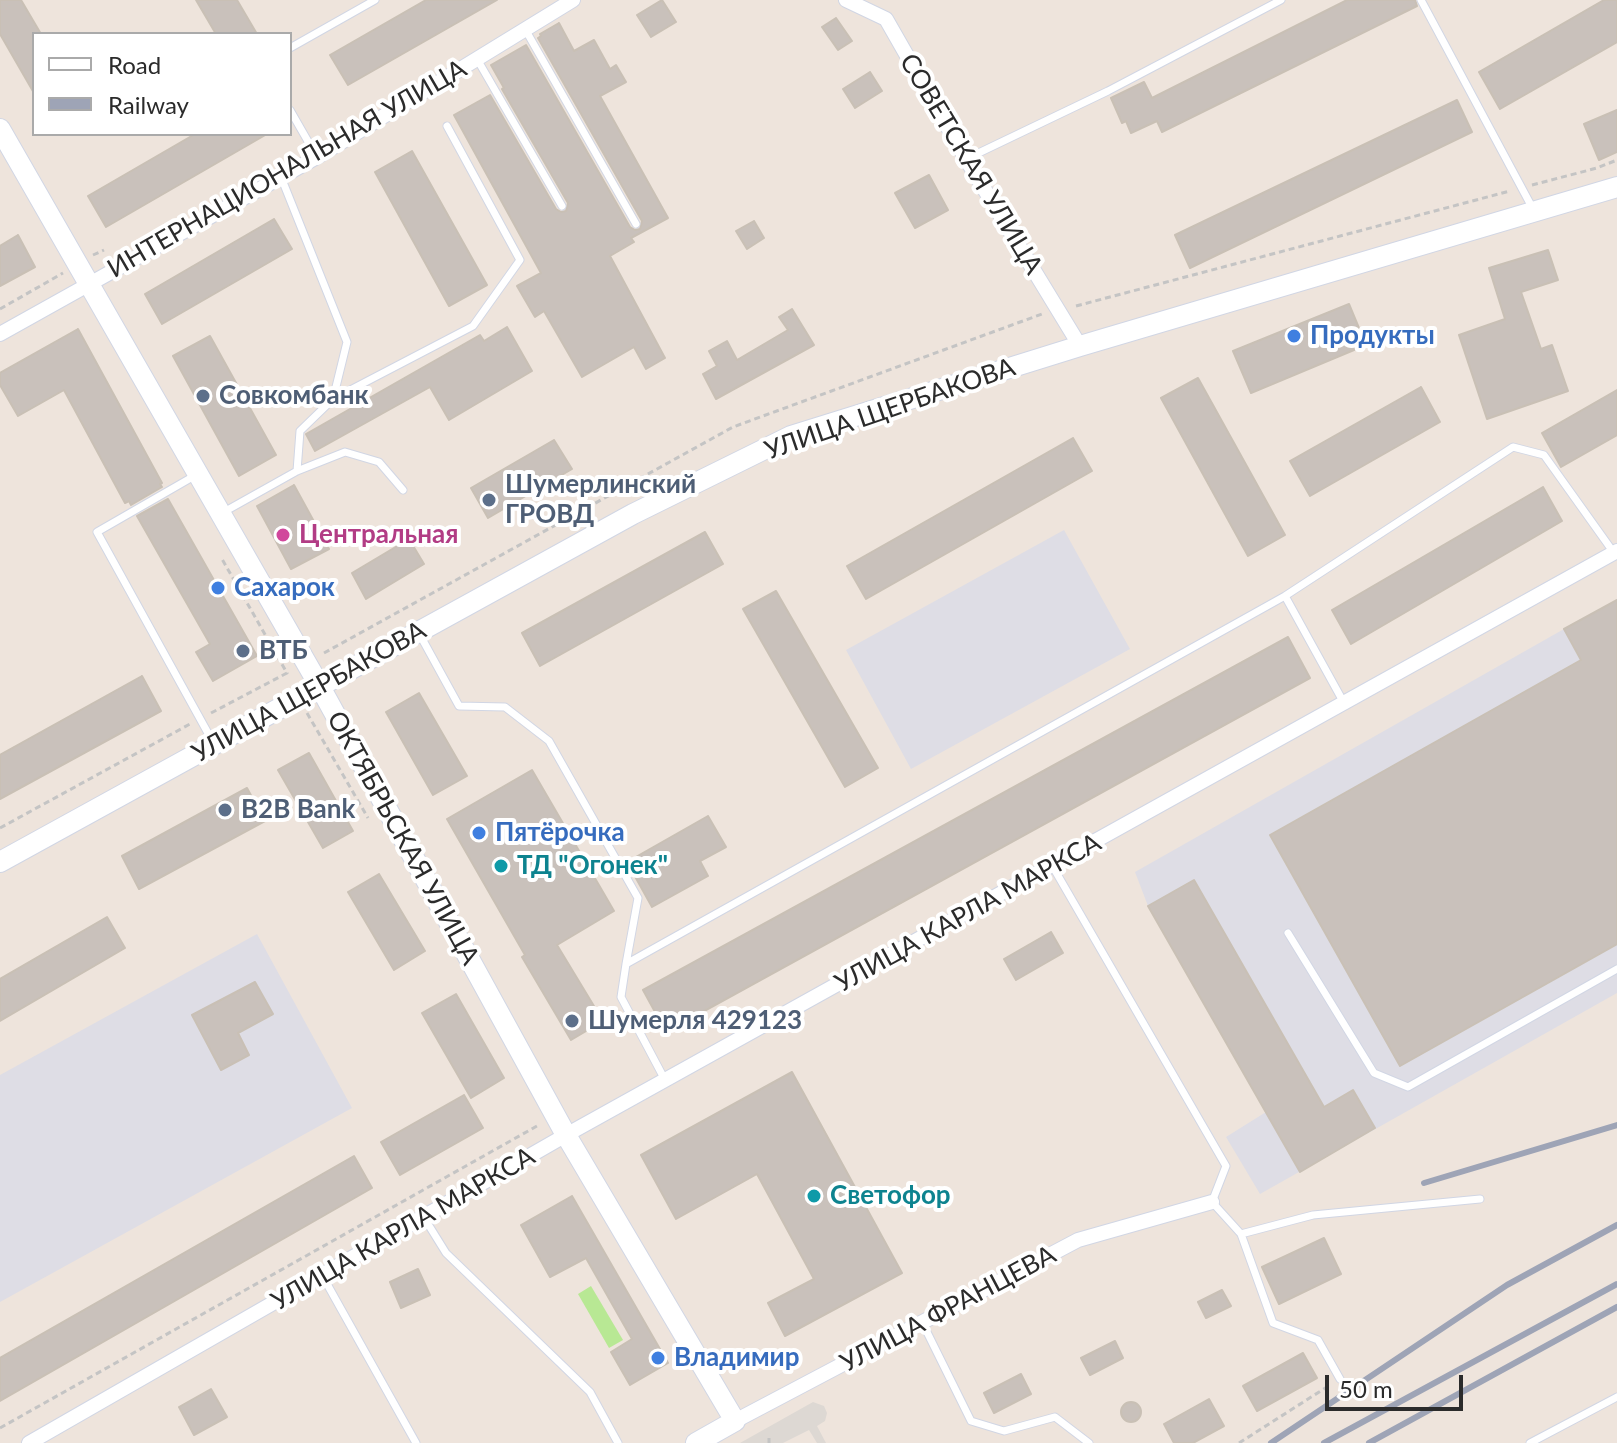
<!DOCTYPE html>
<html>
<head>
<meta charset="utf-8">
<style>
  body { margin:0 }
  #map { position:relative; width:1617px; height:1443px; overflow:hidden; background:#eee4dc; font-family:Lato,sans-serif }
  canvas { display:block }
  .legend { position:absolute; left:32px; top:32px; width:260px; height:104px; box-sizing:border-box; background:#fff; border:2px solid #aaa; margin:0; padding:10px 14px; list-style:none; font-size:24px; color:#2b2b2b }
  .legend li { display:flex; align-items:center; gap:16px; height:40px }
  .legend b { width:40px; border:2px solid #aaa }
  .scale { position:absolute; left:1325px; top:1375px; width:138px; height:36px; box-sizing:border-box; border:4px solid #2b2b2b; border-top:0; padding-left:10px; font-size:24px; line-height:28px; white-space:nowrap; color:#2b2b2b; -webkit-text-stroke:6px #fff; paint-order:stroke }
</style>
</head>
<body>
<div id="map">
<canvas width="1617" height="1443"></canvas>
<ul class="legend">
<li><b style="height:10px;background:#fff"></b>Road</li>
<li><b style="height:10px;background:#9ea4b6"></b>Railway</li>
</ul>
<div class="scale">50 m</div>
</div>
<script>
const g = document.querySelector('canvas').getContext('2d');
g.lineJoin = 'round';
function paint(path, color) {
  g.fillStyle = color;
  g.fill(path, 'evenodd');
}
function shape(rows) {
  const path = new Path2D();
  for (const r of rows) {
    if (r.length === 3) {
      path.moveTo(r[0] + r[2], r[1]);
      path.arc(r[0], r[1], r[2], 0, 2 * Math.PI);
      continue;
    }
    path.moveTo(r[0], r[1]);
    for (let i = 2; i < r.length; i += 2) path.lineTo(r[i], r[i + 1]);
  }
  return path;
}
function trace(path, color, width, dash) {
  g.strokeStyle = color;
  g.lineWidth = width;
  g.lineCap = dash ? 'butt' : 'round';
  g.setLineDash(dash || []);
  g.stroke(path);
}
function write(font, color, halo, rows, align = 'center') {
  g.font = font + ' Lato,sans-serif';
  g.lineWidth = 8;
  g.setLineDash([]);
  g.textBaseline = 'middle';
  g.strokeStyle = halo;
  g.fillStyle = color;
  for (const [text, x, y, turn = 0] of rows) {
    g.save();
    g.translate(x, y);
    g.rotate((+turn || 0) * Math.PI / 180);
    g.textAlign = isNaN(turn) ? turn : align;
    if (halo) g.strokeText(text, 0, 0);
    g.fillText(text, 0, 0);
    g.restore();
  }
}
paint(shape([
  [1064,530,1130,649,911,769,846,650],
  [1564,629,1582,660,1617,640,1617,993,1260,1194,1226,1137,1266,1112,1148,906,1135,872],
  [257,934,352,1108,0,1302,0,1075]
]), '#dedde5');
paint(shape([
  [591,1286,623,1340,609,1348,578,1294]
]), '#b8e894');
paint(shape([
  [813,1402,824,1406,827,1413,825,1421,817,1426,826,1443,817,1443,809,1430,783,1443,740,1443]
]), '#ddd8d3');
const building = shape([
  [0,0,21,0,41,34,34,34,34,93,0,34,0,0],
  [196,0,237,0,257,34,216,34,196,0],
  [426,0,497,0,348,85,330,55,426,0],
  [662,0,676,22,651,37,637,15,662,0],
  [1347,0,1415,0,1417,6,1162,132,1157,121,1131,133,1126,121,1122,123,1111,98,1144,82,1152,98,1347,0],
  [1604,0,1617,0,1617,42,1500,109,1479,72,1604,0],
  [836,18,852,41,838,50,822,27,836,18],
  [559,23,574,51,594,40,610,69,616,65,626,82,600,96,668,218,631,238,634,242,610,256,665,358,646,369,634,347,582,377,544,311,535,317,517,286,541,273,454,115,490,95,556,209,561,212,566,211,568,203,502,89,504,88,491,65,526,45,630,227,635,230,640,229,642,221,538,38,541,36,540,34,559,23],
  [870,72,882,91,855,108,843,89,870,72],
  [1457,100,1472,132,1190,268,1175,235,1457,100],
  [1617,110,1617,152,1599,160,1584,124,1617,110],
  [195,134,267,134,106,227,88,196,195,134],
  [412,151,487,285,449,306,375,172,412,151],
  [929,175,948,210,915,228,895,193,929,175],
  [274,219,292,249,162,324,145,294,274,219],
  [754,221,764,238,747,249,736,231,754,221],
  [18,235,35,267,0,286,0,246,18,235],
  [1548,250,1558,280,1521,292,1541,349,1552,345,1568,391,1487,419,1459,335,1505,319,1489,268,1548,250],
  [1349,304,1366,345,1251,393,1233,351,1349,304],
  [792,309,814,345,716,399,703,374,717,366,709,351,727,341,737,360,788,330,779,317,792,309],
  [507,327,532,371,449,420,430,387,315,451,306,434,480,335,484,341,507,327],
  [78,329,162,483,160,484,162,487,131,505,129,501,125,503,64,390,18,416,0,385,0,373,78,329],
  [210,336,276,455,239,476,173,356,210,336],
  [1198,378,1285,535,1248,556,1161,398,1198,378],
  [1421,387,1440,422,1310,496,1290,461,1421,387],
  [1617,390,1617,435,1561,467,1542,433,1617,390],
  [1073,438,1092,471,866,599,847,566,1073,438],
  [554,440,572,469,488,518,471,488,554,440],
  [294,485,329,549,291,569,257,506,294,485],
  [1543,487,1562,521,1351,644,1332,610,1543,487],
  [168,499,257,656,213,681,196,652,210,644,137,516,168,499],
  [705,532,723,564,540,666,522,633,705,532],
  [409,539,424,564,366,599,352,573,409,539],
  [776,591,878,768,845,787,743,609,776,591],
  [1617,600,1617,944,1400,1066,1270,835,1581,660,1564,629,1617,600],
  [1288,637,1310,678,666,1032,643,990,1288,637],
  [142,676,161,711,0,799,0,755,142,676],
  [419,693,467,776,433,795,386,712,419,693],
  [309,753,353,831,323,848,278,770,309,753],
  [532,770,614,911,557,945,603,1021,571,1040,522,957,525,955,447,819,532,770],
  [247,788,265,821,139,889,122,856,247,788],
  [708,816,726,847,700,861,708,876,652,907,627,862,708,816],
  [379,874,425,951,394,970,348,892,379,874],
  [1194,880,1324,1107,1353,1090,1375,1128,1300,1172,1148,906,1194,880],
  [107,917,125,948,0,1021,0,979,107,917],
  [1051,932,1063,953,1016,980,1004,959,1051,932],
  [255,982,273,1014,238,1033,249,1055,221,1070,192,1015,255,982],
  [456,994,504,1078,471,1098,422,1013,456,994],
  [792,1072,902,1273,785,1336,768,1303,814,1279,757,1174,676,1219,641,1155,792,1072],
  [464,1095,483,1128,400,1175,381,1142,464,1095],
  [354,1156,372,1188,0,1401,0,1358,354,1156],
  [572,1196,668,1363,630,1385,611,1352,632,1339,586,1258,550,1277,521,1225,572,1196],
  [1324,1238,1341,1274,1279,1304,1262,1267,1324,1238],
  [418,1269,430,1295,401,1308,390,1282,418,1269],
  [1222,1290,1231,1306,1206,1318,1198,1302,1222,1290],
  [1115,1341,1123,1358,1090,1375,1081,1358,1115,1341],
  [1303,1353,1317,1378,1257,1411,1243,1386,1303,1353],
  [1021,1374,1031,1394,994,1413,984,1393,1021,1374],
  [211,1389,227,1417,194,1435,179,1407,211,1389],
  [1209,1399,1224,1426,1193,1443,1174,1443,1164,1424,1209,1399],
  [1131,1412,10]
]);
paint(building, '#c9c1bb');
trace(building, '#c9c0b5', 2);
const service = shape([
  [1421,0,1533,209],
  [525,29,636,224],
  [290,48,375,0],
  [477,59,562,206],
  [290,110,317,157],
  [966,159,1108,91,1281,0],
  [281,177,347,342,333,399,300,431,297,471],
  [333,399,473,326,520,260,447,126],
  [196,475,97,532,214,744],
  [222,513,297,471,345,452,379,462,403,490],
  [1285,596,1344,703],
  [420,635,459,706,505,707,549,741,638,898,626,964],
  [1053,867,1226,1166,1212,1202,1241,1234,1273,1323,1318,1340,1340,1379],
  [1288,933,1374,1073,1408,1087,1617,969],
  [665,1080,621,997,626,964,1285,596,1513,447,1544,455,1614,553],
  [423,1216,446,1253,590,1392,618,1443],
  [1241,1234,1313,1215,1480,1199],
  [322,1275,416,1443],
  [922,1322,971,1421,1004,1431,1055,1417,1089,1443],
  [1530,1443,1617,1397]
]);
const minor = shape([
  [846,0,886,19,966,159,1080,346],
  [0,334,317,157,573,0],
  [735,1421,1078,1240,1212,1202],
  [29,1443,566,1135,1617,551]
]);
const secondary = shape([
  [0,129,319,685,566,1135,735,1421,696,1443],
  [0,862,633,514,791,436,1080,346,1617,187]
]);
trace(service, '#d1d6e4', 9);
trace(minor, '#d1d6e4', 16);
trace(secondary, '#d1d6e4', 22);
trace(shape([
  [1532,185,1597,168,1617,160],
  [93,255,104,250],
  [1076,306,1510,191],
  [0,309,63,273],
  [324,653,733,427,1042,314],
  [211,713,287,673,222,559],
  [307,713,368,818],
  [0,828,190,724],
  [0,1428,537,1126],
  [769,1443,769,1438],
  [1239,1443,1330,1385]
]), '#c4c4c4', 3, [6, 4]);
trace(service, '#fff', 7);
trace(minor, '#fff', 14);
trace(secondary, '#fff', 20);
trace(shape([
  [1424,1183,1617,1125],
  [1271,1443,1507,1285,1617,1225],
  [1324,1443,1617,1284],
  [1369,1443,1617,1307]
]), '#9ea4b6', 6);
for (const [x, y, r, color] of [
  [1294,336,8,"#3f7fe0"],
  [203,396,8,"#5c6f8a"],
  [489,500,8,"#5c6f8a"],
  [283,535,8,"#d1479c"],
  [218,588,8,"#3f7fe0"],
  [243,651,8,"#5c6f8a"],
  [225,810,8,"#5c6f8a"],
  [479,833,8,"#3f7fe0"],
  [501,866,8,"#0f9aa8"],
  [572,1021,8,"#5c6f8a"],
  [814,1196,8,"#0f9aa8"],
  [658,1358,8,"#3f7fe0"]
]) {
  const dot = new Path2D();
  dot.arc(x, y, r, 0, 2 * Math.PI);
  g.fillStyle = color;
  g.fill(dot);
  trace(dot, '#fff', 3);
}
write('26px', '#2b2b2b', '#fff', [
  ["СОВЕТСКАЯ УЛИЦА",971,164,59],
  ["ИНТЕРНАЦИОНАЛЬНАЯ УЛИЦА",287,169,-30],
  ["УЛИЦА ЩЕРБАКОВА",890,409,-19],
  ["УЛИЦА ЩЕРБАКОВА",309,692,-29],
  ["ОКТЯБРЬСКАЯ УЛИЦА",403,838,61],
  ["УЛИЦА КАРЛА МАРКСА",968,913,-29],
  ["УЛИЦА КАРЛА МАРКСА",403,1229,-30],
  ["УЛИЦА ФРАНЦЕВА",948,1309,-28]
]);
write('bold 26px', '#366cbe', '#fff', [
  ["Продукты",1310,336],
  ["Сахарок",234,588],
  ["Пятёрочка",495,833],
  ["Владимир",674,1358]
], 'left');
write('bold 26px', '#4e5e75', '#fff', [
  ["Совкомбанк",219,396],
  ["Шумерлинский",505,485],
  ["ГРОВД",505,515],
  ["ВТБ",259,651],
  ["B2B Bank",241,810],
  ["Шумерля 429123",588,1021]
], 'left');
write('bold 26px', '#b23c85', '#fff', [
  ["Центральная",299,535]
], 'left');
write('bold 26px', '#0d838f', '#fff', [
  ["ТД \"Огонек\"",517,866],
  ["Светофор",830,1196]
], 'left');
</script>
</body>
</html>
